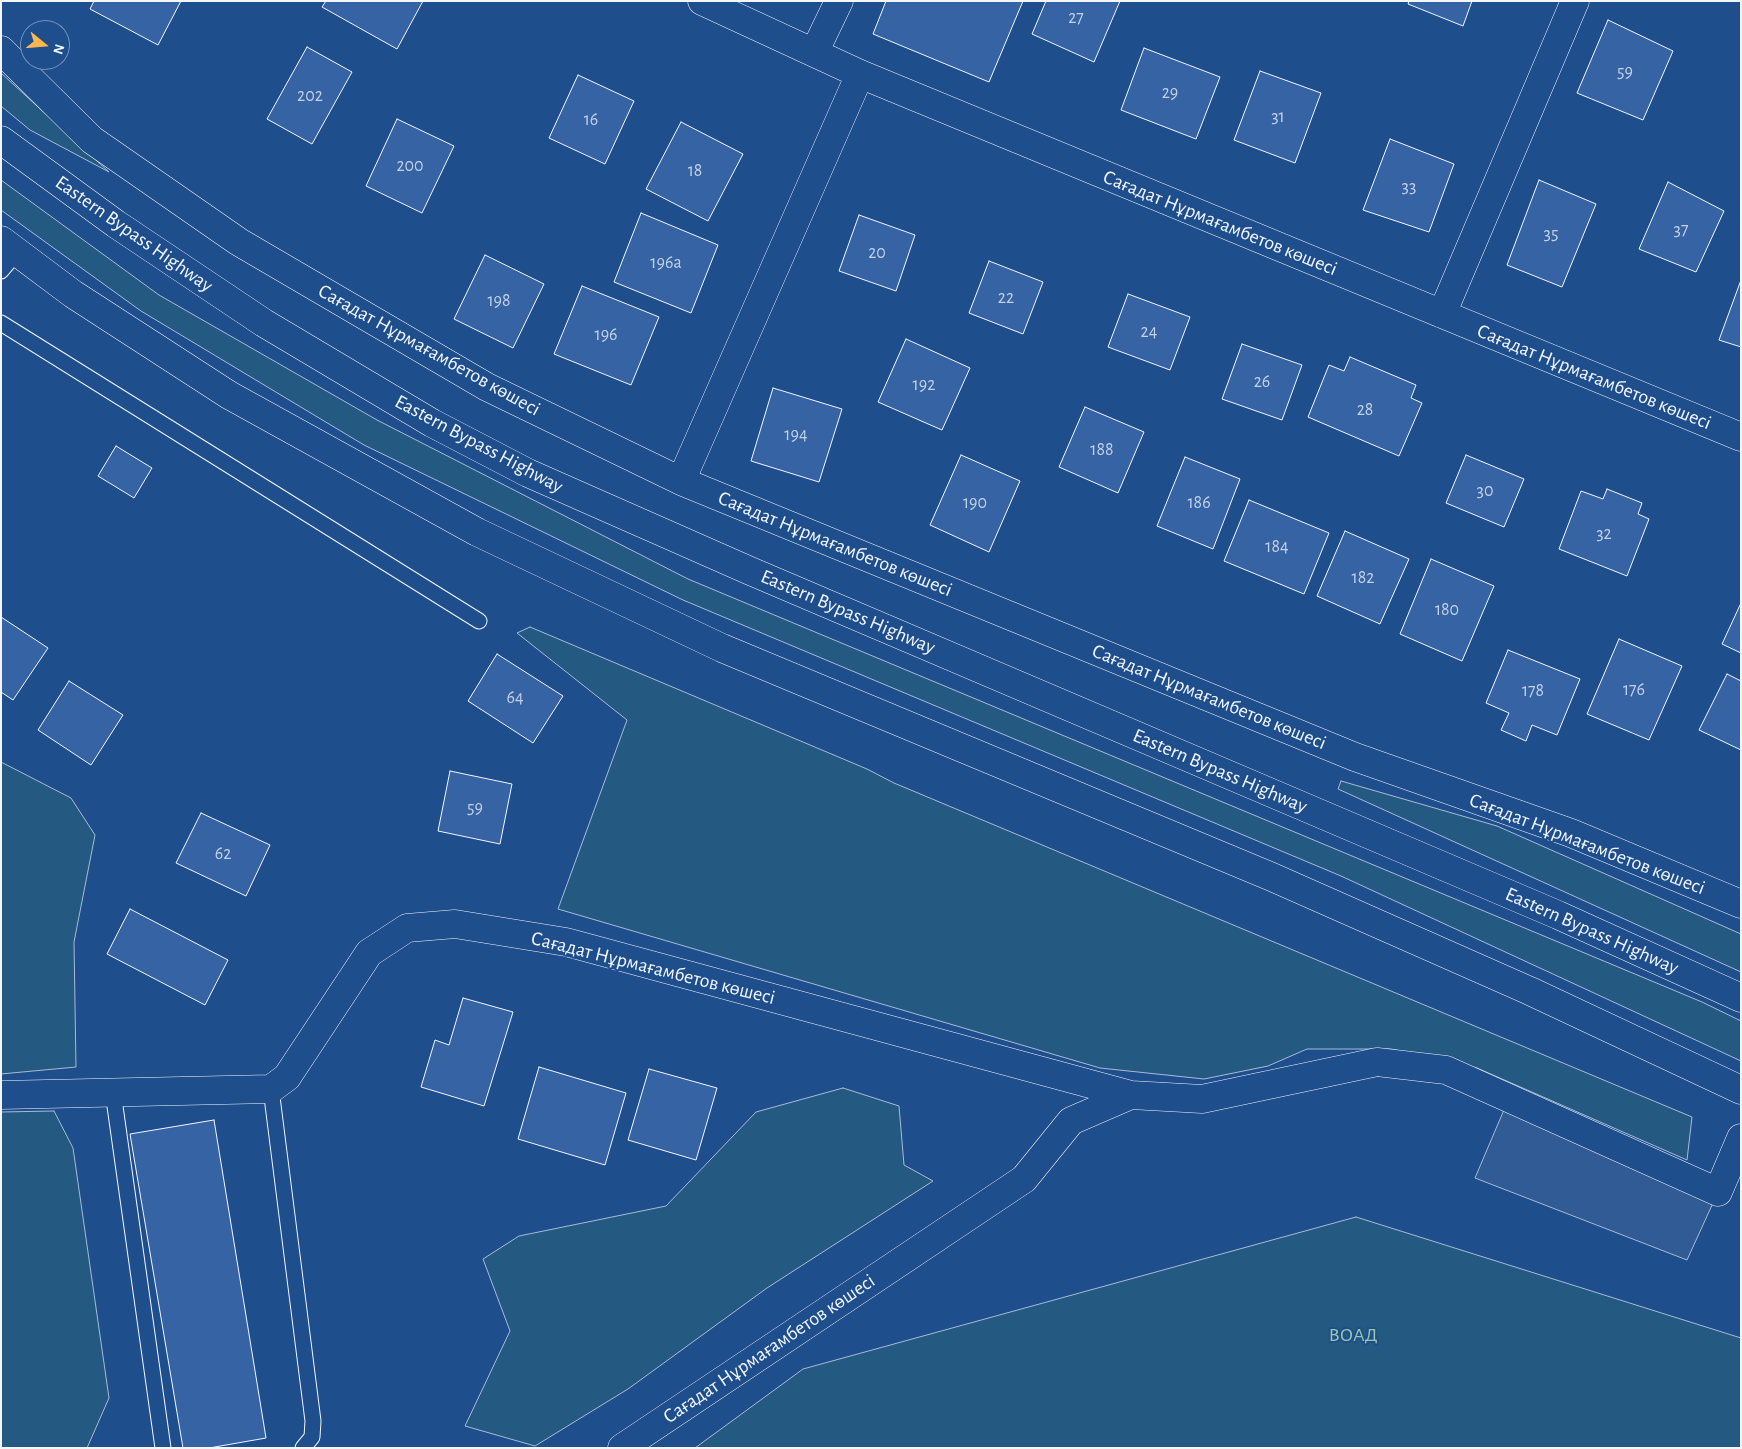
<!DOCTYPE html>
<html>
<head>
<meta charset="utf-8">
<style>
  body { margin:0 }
  #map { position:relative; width:1742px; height:1449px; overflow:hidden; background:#1f4e8c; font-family:"Alegreya Sans",sans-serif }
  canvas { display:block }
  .frame { position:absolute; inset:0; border:2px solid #f2f6ff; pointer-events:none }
  .north { position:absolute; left:20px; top:20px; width:50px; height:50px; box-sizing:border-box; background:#1f4e8c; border:1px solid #7391ba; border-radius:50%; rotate:107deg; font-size:14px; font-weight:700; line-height:20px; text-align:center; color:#f2f6ff }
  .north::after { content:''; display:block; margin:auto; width:18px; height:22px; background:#ffb74d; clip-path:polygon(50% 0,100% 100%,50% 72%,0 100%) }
</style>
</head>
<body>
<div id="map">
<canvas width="1742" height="1449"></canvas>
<div class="frame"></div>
<div class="north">N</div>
</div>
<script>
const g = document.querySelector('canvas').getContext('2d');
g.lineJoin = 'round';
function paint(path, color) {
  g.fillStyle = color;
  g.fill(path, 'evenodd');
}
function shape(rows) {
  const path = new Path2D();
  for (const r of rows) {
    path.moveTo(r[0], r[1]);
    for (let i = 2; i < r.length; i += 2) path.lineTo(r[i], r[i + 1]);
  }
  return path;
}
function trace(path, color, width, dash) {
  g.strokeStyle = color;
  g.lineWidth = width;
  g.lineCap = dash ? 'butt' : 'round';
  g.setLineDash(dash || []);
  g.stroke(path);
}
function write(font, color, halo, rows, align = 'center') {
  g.font = font + ' "Alegreya Sans",sans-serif';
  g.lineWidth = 4;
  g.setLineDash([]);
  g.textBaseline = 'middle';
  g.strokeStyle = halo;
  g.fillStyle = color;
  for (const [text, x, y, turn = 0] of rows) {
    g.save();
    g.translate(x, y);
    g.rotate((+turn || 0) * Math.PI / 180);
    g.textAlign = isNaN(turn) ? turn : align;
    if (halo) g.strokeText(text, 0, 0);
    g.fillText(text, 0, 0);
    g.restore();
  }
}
const green = shape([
  [1,73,109,172,30,130,1,106,1,73],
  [1,180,159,295,377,420,688,579,1702,1002,1741,1021,1741,1061,1341,876,683,600,364,445,141,311,1,210,1,180],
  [530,627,867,769,894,783,1692,1117,1687,1160,1477,1068,1391,1049,1307,1049,1268,1066,1204,1079,1100,1068,558,909,627,720,517,633,530,627],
  [1,762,71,798,95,835,74,942,76,1067,1,1074,1,762],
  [1341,781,1497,826,1741,934,1741,972,1338,789,1341,781],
  [843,1088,899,1106,904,1165,933,1181,767,1288,628,1389,535,1446,465,1426,510,1331,483,1259,519,1236,666,1206,756,1112,843,1088],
  [54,1111,73,1148,109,1398,87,1448,1,1448,1,1112,54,1111],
  [1356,1217,1741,1338,1741,1448,695,1448,803,1369,1356,1217]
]);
paint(green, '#245a82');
trace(green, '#a8bbd7', 1);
const parking = shape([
  [1509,1098,1718,1192,1687,1260,1475,1178,1509,1098]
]);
paint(parking, '#305b95');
trace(parking, '#a8bbd7', 1);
const building = shape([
  [94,1,181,1,158,45,90,9,94,1],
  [326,1,423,1,397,49,322,7,326,1],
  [886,1,1023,1,989,82,873,34,886,1],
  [1046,1,1120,1,1094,62,1032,34,1046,1],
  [1409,1,1472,1,1463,26,1408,4,1409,1],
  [1608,20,1673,51,1643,120,1577,93,1608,20],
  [307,47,352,72,312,144,267,119,307,47],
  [1144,48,1220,77,1196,139,1121,110,1144,48],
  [1260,71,1321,93,1295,163,1234,140,1260,71],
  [578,75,634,101,605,164,549,138,578,75],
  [397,119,454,146,422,213,366,186,397,119],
  [681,122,743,154,708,221,646,189,681,122],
  [1390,139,1454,164,1429,232,1363,210,1390,139],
  [1539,180,1596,204,1562,287,1507,265,1539,180],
  [1668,182,1724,211,1696,272,1639,249,1668,182],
  [641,213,718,245,691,313,614,282,641,213],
  [859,215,915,235,896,291,839,271,859,215],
  [485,255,544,284,513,348,454,319,485,255],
  [989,261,1043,282,1023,334,969,313,989,261],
  [1741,280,1741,347,1719,340,1741,280],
  [582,286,659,317,631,385,554,354,582,286],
  [1128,294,1190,317,1170,370,1108,347,1128,294],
  [906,339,970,368,942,430,878,402,906,339],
  [1242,344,1302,365,1282,420,1222,399,1242,344],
  [1350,357,1416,385,1411,398,1422,403,1399,456,1308,417,1329,365,1344,371,1350,357],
  [773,388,842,409,819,482,751,461,773,388],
  [1085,407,1144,432,1118,493,1059,467,1085,407],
  [116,446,152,468,134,498,98,476,116,446],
  [961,455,1020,481,989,552,930,525,961,455],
  [1466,455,1524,479,1504,527,1446,503,1466,455],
  [1185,457,1240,479,1213,549,1157,526,1185,457],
  [1607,489,1642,503,1638,514,1649,519,1627,576,1559,549,1581,491,1603,499,1607,489],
  [1249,500,1329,533,1304,594,1224,561,1249,500],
  [1345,531,1409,559,1380,624,1317,596,1345,531],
  [1431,559,1494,586,1462,661,1400,634,1431,559],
  [1741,603,1741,653,1722,644,1741,603],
  [1,617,48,648,13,700,1,692,1,617],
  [1619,639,1682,666,1649,740,1587,714,1619,639],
  [1508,650,1580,679,1557,735,1532,725,1526,741,1501,730,1509,713,1486,703,1508,650],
  [497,654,563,696,533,743,468,701,497,654],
  [1727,674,1741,681,1741,750,1699,730,1727,674],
  [69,681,123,715,91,765,38,730,69,681],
  [450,771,512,784,500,844,438,831,450,771],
  [201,813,270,845,246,896,176,863,201,813],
  [130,909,228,960,205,1005,107,954,130,909],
  [463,998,513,1012,484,1106,421,1087,435,1040,449,1045,463,998],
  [539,1067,626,1093,605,1165,518,1139,539,1067],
  [649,1069,717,1088,696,1160,628,1140,649,1069],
  [214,1120,266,1438,209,1448,183,1448,130,1134,214,1120]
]);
paint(building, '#3563a3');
trace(building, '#f2f6ff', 1);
const lane = shape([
  [1,271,17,252],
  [1,323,479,621],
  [271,1089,313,1421,312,1437,303,1448],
  [113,1092,163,1448]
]);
const street = shape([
  [702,1,860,74,1741,437],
  [1,50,92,140,239,242,487,387,681,481,1355,757,1571,833,1741,904],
  [814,53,839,1],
  [1442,314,1575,1],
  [681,481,860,74],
  [1,1095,271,1089,287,1077,369,953,407,928,455,924,566,942,1131,1095,1202,1099,1377,1062,1446,1070,1718,1192,1741,1138],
  [622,1448,1024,1179,1071,1121,1131,1095]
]);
const primary = shape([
  [1,140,116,224,264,323,432,423,528,473,748,570,1558,915,1741,998],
  [1,240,73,294,229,395,477,532,722,648,1272,877,1530,991,1741,1090]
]);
trace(lane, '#f2f6ff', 17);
trace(street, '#f2f6ff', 29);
trace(primary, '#f2f6ff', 29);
trace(lane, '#1f4e8c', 15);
trace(street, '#1f4e8c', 28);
trace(primary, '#1f4e8c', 28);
write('18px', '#c3d1e8', null, [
  ["27",1076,18],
  ["59",1625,72],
  ["29",1170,93],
  ["202",310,96],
  ["31",1278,117],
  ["16",591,120],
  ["200",410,166],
  ["18",695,171],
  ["33",1409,187],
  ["37",1681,230],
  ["35",1551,234],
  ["20",877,253],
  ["196а",666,263],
  ["22",1006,298],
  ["198",499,301],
  ["24",1149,332],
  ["196",606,335],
  ["26",1262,382],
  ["192",924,385],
  ["28",1365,410],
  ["194",796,435],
  ["188",1102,450],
  ["30",1485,491],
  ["190",975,503],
  ["186",1199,503],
  ["32",1604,534],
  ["184",1277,547],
  ["182",1363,578],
  ["180",1447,610],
  ["176",1634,690],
  ["178",1533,691],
  ["64",515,698],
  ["59",475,808],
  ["62",223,854]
]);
write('20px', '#f2f6ff', '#1f4e8c', [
  ["Сағадат Нұрмағамбетов көшесі",1220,223,22],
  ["Eastern Bypass Highway",134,234,35],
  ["Сағадат Нұрмағамбетов көшесі",429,350,29],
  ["Сағадат Нұрмағамбетов көшесі",1594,377,22],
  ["Eastern Bypass Highway",479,444,28],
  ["Сағадат Нұрмағамбетов көшесі",835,544,22],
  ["Eastern Bypass Highway",848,612,23],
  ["Сағадат Нұрмағамбетов көшесі",1209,697,22],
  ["Eastern Bypass Highway",1220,771,23],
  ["Сағадат Нұрмағамбетов көшесі",1587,844,21],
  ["Eastern Bypass Highway",1592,931,24],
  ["Сағадат Нұрмағамбетов көшесі",653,968,14],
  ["Сағадат Нұрмағамбетов көшесі",769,1349,-34]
]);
write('20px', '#97c8a6', '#1f4e8c', [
  ["ВОАД",1353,1335]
]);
</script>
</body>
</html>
